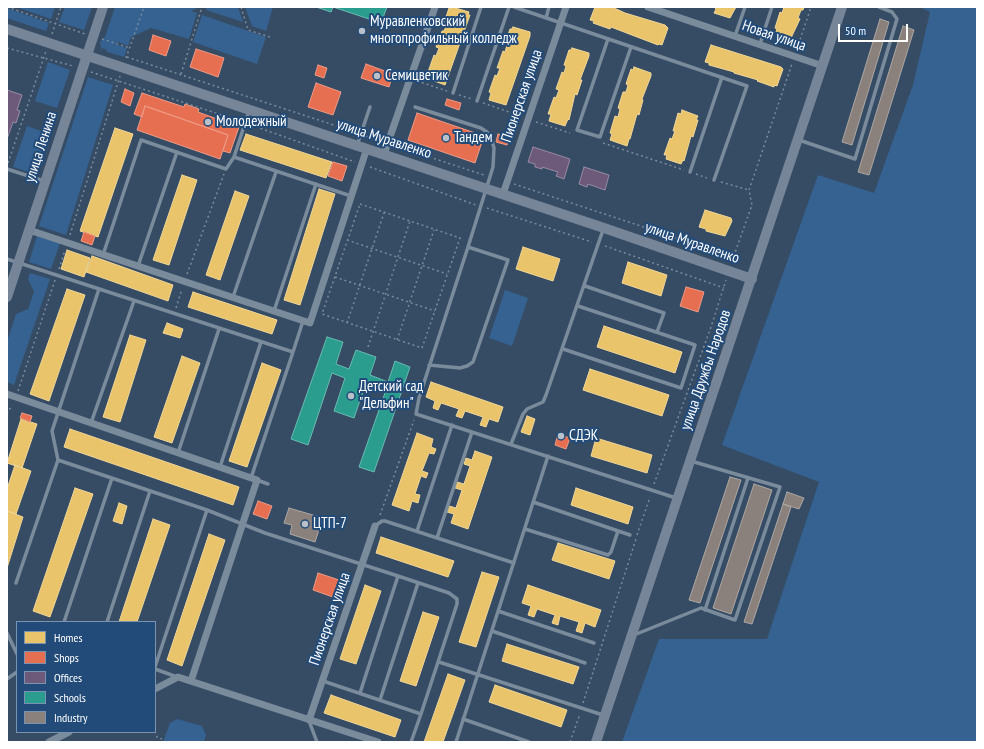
<!DOCTYPE html>
<html>
<head>
<meta charset="utf-8">
<style>
  body { margin:0 }
  #map { position:relative; width:984px; height:749px; overflow:hidden; background:#364c65; font-family:"PT Sans Narrow",sans-serif }
  canvas { display:block }
  .frame { position:absolute; inset:0; border:8px solid #fff; pointer-events:none }
  .legend { position:absolute; left:16px; top:621px; width:140px; height:112px; box-sizing:border-box; background:#224b79; border:1px solid #7a93af; margin:0; padding:5px 7px; list-style:none; font-size:12px; color:#fff }
  .legend li { display:flex; align-items:center; gap:8px; height:20px }
  .legend b { width:20px; border:1px solid #7a93af }
  .scale { position:absolute; left:838px; top:24px; width:70px; height:18px; box-sizing:border-box; border:2px solid #fff; border-top:0; padding-left:5px; font-size:12px; line-height:14px; white-space:nowrap; color:#fff; -webkit-text-stroke:3px #224b79; paint-order:stroke }
</style>
</head>
<body>
<div id="map">
<canvas width="984" height="749"></canvas>
<div class="frame"></div>
<ul class="legend">
<li><b style="height:11px;background:#e9c46a"></b>Homes</li>
<li><b style="height:11px;background:#e76f51"></b>Shops</li>
<li><b style="height:11px;background:#6d597a"></b>Offices</li>
<li><b style="height:11px;background:#2a9d8f"></b>Schools</li>
<li><b style="height:11px;background:#8a817c"></b>Industry</li>
</ul>
<div class="scale">50 m</div>
</div>
<script>
const g = document.querySelector('canvas').getContext('2d');
g.lineJoin = 'round';
function paint(path, color) {
  g.fillStyle = color;
  g.fill(path, 'evenodd');
}
function shape(rows) {
  const path = new Path2D();
  for (const r of rows) {
    path.moveTo(r[0], r[1]);
    for (let i = 2; i < r.length; i += 2) path.lineTo(r[i], r[i + 1]);
  }
  return path;
}
function trace(path, color, width, dash) {
  g.strokeStyle = color;
  g.lineWidth = width;
  g.lineCap = dash ? 'butt' : 'round';
  g.setLineDash(dash || []);
  g.stroke(path);
}
function write(font, color, halo, rows, align = 'center') {
  g.font = font + ' "PT Sans Narrow",sans-serif';
  g.lineWidth = 4;
  g.setLineDash([]);
  g.textBaseline = 'middle';
  g.strokeStyle = halo;
  g.fillStyle = color;
  for (const [text, x, y, turn = 0] of rows) {
    g.save();
    g.translate(x, y);
    g.rotate((+turn || 0) * Math.PI / 180);
    g.textAlign = isNaN(turn) ? turn : align;
    if (halo) g.strokeText(text, 0, 0);
    g.fillText(text, 0, 0);
    g.restore();
  }
}
paint(shape([
  [16,7,55,7,51,19],
  [65,7,92,7,84,30,59,22],
  [115,7,141,7,141,8,143,7,199,7,191,11,197,13,189,39,151,28,131,37,128,46,118,42,115,44,127,48,124,57,108,52,104,48,101,49,100,42,105,37],
  [207,7,238,7,243,22,206,10],
  [245,7,273,7,266,31,252,26],
  [920,7,977,7,977,742,622,742,659,639,767,639,819,482,722,445,818,175,874,193,913,85,930,12],
  [7,8,49,23,46,31,7,18],
  [202,15,266,37,257,64,193,42],
  [48,62,70,70,57,108,35,101],
  [88,77,113,85,66,235,39,226],
  [27,126,49,134,35,174,13,167],
  [37,236,60,243,51,269,29,262],
  [30,273,50,279,14,385,7,382,7,342,16,314,28,309,34,292,28,279],
  [505,290,528,298,512,346,489,338],
  [177,719,202,726,206,735,204,742,163,742,170,723]
]), '#356290');
const homes = shape([
  [452,7,469,12,468,15,470,15,445,85,429,79,431,73,428,72,434,55,436,56,439,48,436,47,442,31,444,31,447,24,444,23,449,8,452,9,452,7],
  [595,7,612,7,625,13,665,25,668,28,662,45,659,44,658,45,611,27,610,29,593,23,594,21,590,20,595,7],
  [714,7,736,7,730,18,714,13,716,9,714,7],
  [784,7,804,7,803,10,801,10,798,18,800,19,791,38,776,32,777,29,775,28,780,12,782,13,784,7],
  [513,27,530,32,530,36,506,105,489,100,491,93,489,92,495,75,497,76,500,68,497,68,503,51,505,52,507,45,505,44,510,29,512,29,513,27],
  [711,45,781,67,783,69,777,86,774,85,774,87,757,81,758,80,734,73,734,72,709,65,709,63,705,62,711,45],
  [572,48,589,53,589,56,580,80,582,80,577,95,575,94,569,120,568,119,565,126,549,121,551,114,548,114,554,97,556,98,559,90,556,89,562,72,564,73,566,66,564,65,569,50,571,50,572,48],
  [634,67,651,73,651,76,642,99,643,100,639,115,637,114,630,139,629,139,627,146,610,140,612,134,610,133,615,116,618,117,620,109,618,108,623,92,626,92,628,85,626,84,631,69,633,70,634,67],
  [682,110,698,116,696,120,698,120,693,137,691,136,684,161,683,160,681,164,666,159,667,155,664,155,670,138,672,139,675,131,673,131,678,113,681,114,682,110],
  [115,128,133,134,98,237,80,231,115,128],
  [246,134,332,162,326,178,240,150,246,134],
  [182,175,197,180,169,265,153,260,182,175],
  [319,189,335,194,300,305,284,300,319,189],
  [235,191,249,196,220,280,206,275,235,191],
  [705,210,731,218,732,221,725,236,706,231,706,229,699,227,705,210],
  [523,247,560,259,553,281,516,269,523,247],
  [67,250,90,258,84,277,61,269,67,250],
  [92,256,173,285,168,301,86,272,92,256],
  [628,262,667,275,661,296,622,283,628,262],
  [67,289,85,295,49,401,30,394,67,289],
  [193,292,277,320,272,334,188,307,193,292],
  [167,323,183,329,180,338,163,333,167,323],
  [604,326,682,352,675,373,597,347,604,326],
  [130,335,146,340,120,422,103,417,130,335],
  [182,356,200,363,172,443,154,437,182,356],
  [262,363,281,370,247,467,229,461,262,363],
  [590,369,669,395,662,416,583,390,590,369],
  [431,382,503,407,498,422,489,419,486,427,480,425,483,417,465,411,462,418,456,416,459,409,441,403,438,410,433,408,435,401,426,397,431,382],
  [527,416,535,419,530,435,521,432,527,416],
  [21,419,37,424,22,468,7,463,21,419],
  [70,429,239,487,233,505,64,447,70,429],
  [417,433,433,439,431,447,436,449,434,454,429,453,422,471,428,473,426,478,421,476,415,494,420,495,418,503,412,501,409,511,392,505,417,433],
  [596,438,652,455,647,473,591,456,596,438],
  [475,451,492,457,468,529,451,523,454,514,447,512,449,506,456,508,462,490,455,488,457,482,464,484,470,466,464,464,466,458,472,460,475,451],
  [15,465,31,471,16,514,7,511,7,489,15,465],
  [75,488,93,494,50,617,33,611,75,488],
  [576,488,633,507,628,524,571,505,576,488],
  [119,503,127,506,122,524,113,521,119,503],
  [7,511,23,517,7,568,7,511],
  [153,519,170,525,137,622,119,622,153,519],
  [209,534,225,540,182,666,167,660,209,534],
  [381,537,454,561,448,577,376,553,381,537],
  [558,543,615,561,609,579,552,560,558,543],
  [482,572,499,577,476,647,459,642,482,572],
  [365,585,381,591,356,664,340,659,365,585],
  [528,585,601,610,595,627,585,623,582,633,576,631,579,622,560,616,558,625,552,623,555,615,537,609,534,617,528,615,531,606,522,603,528,585],
  [423,612,439,617,416,686,400,681,423,612],
  [507,644,579,667,573,684,502,661,507,644],
  [448,674,465,680,443,742,424,742,448,674],
  [495,685,567,710,561,727,489,702,495,685],
  [331,695,401,720,395,737,324,713,331,695]
]);
paint(homes, '#e9c46a');
trace(homes, '#f0d697', 1);
const shops = shape([
  [153,35,171,41,166,56,149,50,153,35],
  [196,49,224,58,218,77,190,67,196,49],
  [366,64,393,74,389,87,361,78,366,64],
  [318,65,327,68,324,78,315,75,318,65],
  [316,83,341,92,333,115,308,107,316,83],
  [125,89,134,93,130,106,121,102,125,89],
  [142,93,184,107,185,104,199,109,198,112,239,127,230,153,223,151,228,135,145,106,142,117,134,114,142,93],
  [447,99,461,103,459,110,445,105,447,99],
  [145,106,228,135,220,159,137,130,145,106],
  [417,113,484,136,475,163,408,140,417,113],
  [498,134,509,138,507,145,496,142,498,134],
  [333,162,347,166,342,181,328,176,333,162],
  [84,232,95,236,92,245,81,241,84,232],
  [686,287,704,292,698,312,680,306,686,287],
  [22,413,32,416,30,422,20,418,22,413],
  [558,434,570,438,566,449,555,445,558,434],
  [258,501,272,506,267,519,253,514,258,501],
  [318,573,339,580,333,597,313,590,318,573]
]);
paint(shops, '#e76f51');
trace(shops, '#ee9a85', 1);
const offices = shape([
  [7,90,22,95,17,110,20,111,16,123,13,122,7,139,7,90],
  [533,147,570,159,564,179,556,176,558,172,542,167,542,169,535,167,535,164,528,162,533,147],
  [584,167,609,175,605,190,588,184,587,187,579,184,584,167]
]);
paint(offices, '#6d597a');
trace(offices, '#998ba2', 1);
const schools = shape([
  [316,7,387,7,381,23,333,7,331,12,316,7],
  [327,337,343,342,336,364,349,369,356,350,376,357,370,375,388,382,395,361,410,367,374,472,359,467,386,390,366,383,354,418,334,411,345,378,332,373,308,445,291,439,327,337]
]);
paint(schools, '#2a9d8f');
trace(schools, '#6abab1', 1);
const industry = shape([
  [880,19,889,22,852,145,842,142,880,19],
  [903,26,914,30,869,175,858,172,903,26],
  [730,477,741,480,700,603,689,600,730,477],
  [754,484,772,490,731,614,713,608,754,484],
  [787,492,804,498,799,509,783,504,787,492],
  [783,504,791,507,752,624,744,622,783,504],
  [289,508,323,518,315,542,290,534,292,525,284,523,289,508]
]);
paint(industry, '#8a817c');
trace(industry, '#ada7a3', 1);
trace(shape([
  [7,7,85,34],
  [241,7,248,30,270,37],
  [52,34,61,7],
  [388,36,412,46],
  [102,39,130,48],
  [7,48,73,66],
  [797,49,811,7],
  [127,57,355,132],
  [126,58,144,7],
  [91,72,240,121],
  [181,74,202,7],
  [417,81,447,91],
  [459,95,472,99],
  [483,103,521,116],
  [536,122,570,133],
  [251,125,355,162],
  [366,136,379,141],
  [603,143,684,170],
  [396,146,484,175],
  [8,163,46,51],
  [370,167,476,205],
  [696,174,707,178],
  [721,182,749,190],
  [514,184,734,257],
  [360,204,460,238,422,348,322,314,360,204],
  [487,208,592,242],
  [70,235,120,76],
  [347,240,447,274],
  [605,246,724,288],
  [732,261,752,205,749,190,792,64],
  [59,269,65,250],
  [187,274,224,174],
  [335,277,435,311],
  [176,308,182,289],
  [347,323,384,213],
  [397,340,434,230],
  [368,347,410,221],
  [18,391,55,280],
  [7,414,12,405],
  [654,484,711,327,726,280],
  [380,515,414,420],
  [637,535,650,497],
  [583,703,636,539],
  [155,731,157,737,162,739],
  [570,742,580,714]
]), '#7a8b9c', 1.5, [2, 3]);
trace(shape([
  [514,7,747,86,714,180],
  [546,18,549,7],
  [735,36,745,7],
  [608,39,577,130,600,137,631,47],
  [760,44,772,7],
  [453,93,481,7],
  [477,101,509,7],
  [415,107,481,128,487,132,491,137,494,148,493,167,468,247,508,260,473,362,467,366,460,368,429,365],
  [799,140,855,159,897,19,892,12,879,7],
  [357,145,370,107],
  [234,157,249,111],
  [7,169,44,181],
  [690,172,722,77],
  [468,247,419,398,416,414,676,498],
  [103,255,141,140,226,169,234,157,351,196],
  [7,259,293,352,303,321],
  [138,266,177,152],
  [585,286,664,313,657,332],
  [233,297,276,172],
  [274,311,316,184],
  [563,349,681,388,695,345,578,306],
  [91,423,134,301],
  [511,444,523,414,527,409,543,402,546,395,603,230],
  [178,453,219,329],
  [58,460,207,510,265,533,398,576,360,693],
  [220,467,261,342],
  [251,478,293,352],
  [257,480,268,484],
  [533,502,630,535],
  [375,526,382,521,385,521,514,563],
  [525,529,608,555,611,552,618,531],
  [417,531,452,425],
  [437,538,472,432],
  [398,576,449,593,457,599,457,604,421,714],
  [16,583,58,460,52,431,99,289],
  [705,610,748,478],
  [498,611,594,643],
  [64,622,112,478],
  [107,622,150,491],
  [492,631,585,663],
  [7,633,17,654],
  [634,635,701,608,735,620,780,487,691,461],
  [439,662,603,715],
  [155,667,207,510],
  [155,669,177,677],
  [7,679,17,672],
  [323,681,421,714,411,742],
  [380,700,418,583],
  [463,719,529,742],
  [309,721,317,742],
  [456,742,548,456]
]), '#7a8b9c', 3.5);
trace(shape([
  [648,7,823,66],
  [384,154,435,7],
  [503,194,566,7],
  [29,230,310,323,367,148],
  [7,394,257,480,191,681],
  [155,689,178,677,378,742],
  [309,720,375,526],
  [49,742,69,732]
]), '#7a8b9c', 7);
trace(shape([
  [7,29,604,228,752,279],
  [7,297,103,7],
  [596,742,842,7]
]), '#768698', 10);
for (const [x, y, r, color] of [
  [362,31,4,"#b9c0c9"],
  [377,76,4,"#b9c0c9"],
  [208,122,4,"#b9c0c9"],
  [446,138,4,"#b9c0c9"],
  [351,396,4,"#b9c0c9"],
  [561,436,4,"#b9c0c9"],
  [305,524,4,"#b9c0c9"]
]) {
  const dot = new Path2D();
  dot.arc(x, y, r, 0, 2 * Math.PI);
  g.fillStyle = color;
  g.fill(dot);
  trace(dot, '#224b79', 1.5);
}
write('15px', '#fff', '#224b79', [
  ["Муравленковский",370,22],
  ["многопрофильный колледж",370,39],
  ["Семицветик",385,76],
  ["Молодежный",216,122],
  ["Тандем",454,138],
  ["Детский сад",359,387],
  ["\"Дельфин\"",359,404],
  ["СДЭК",569,436],
  ["ЦТП-7",313,524]
], 'left');
write('15px', '#fff', '#224b79', [
  ["Новая улица",774,36,19],
  ["Пионерская улица",522,96,-71],
  ["улица Муравленко",384,139,18],
  ["улица Ленина",41,147,-72],
  ["улица Муравленко",692,243,19],
  ["улица Дружбы Народов",706,370,-71],
  ["Пионерская улица",330,619,-71]
]);
</script>
</body>
</html>
